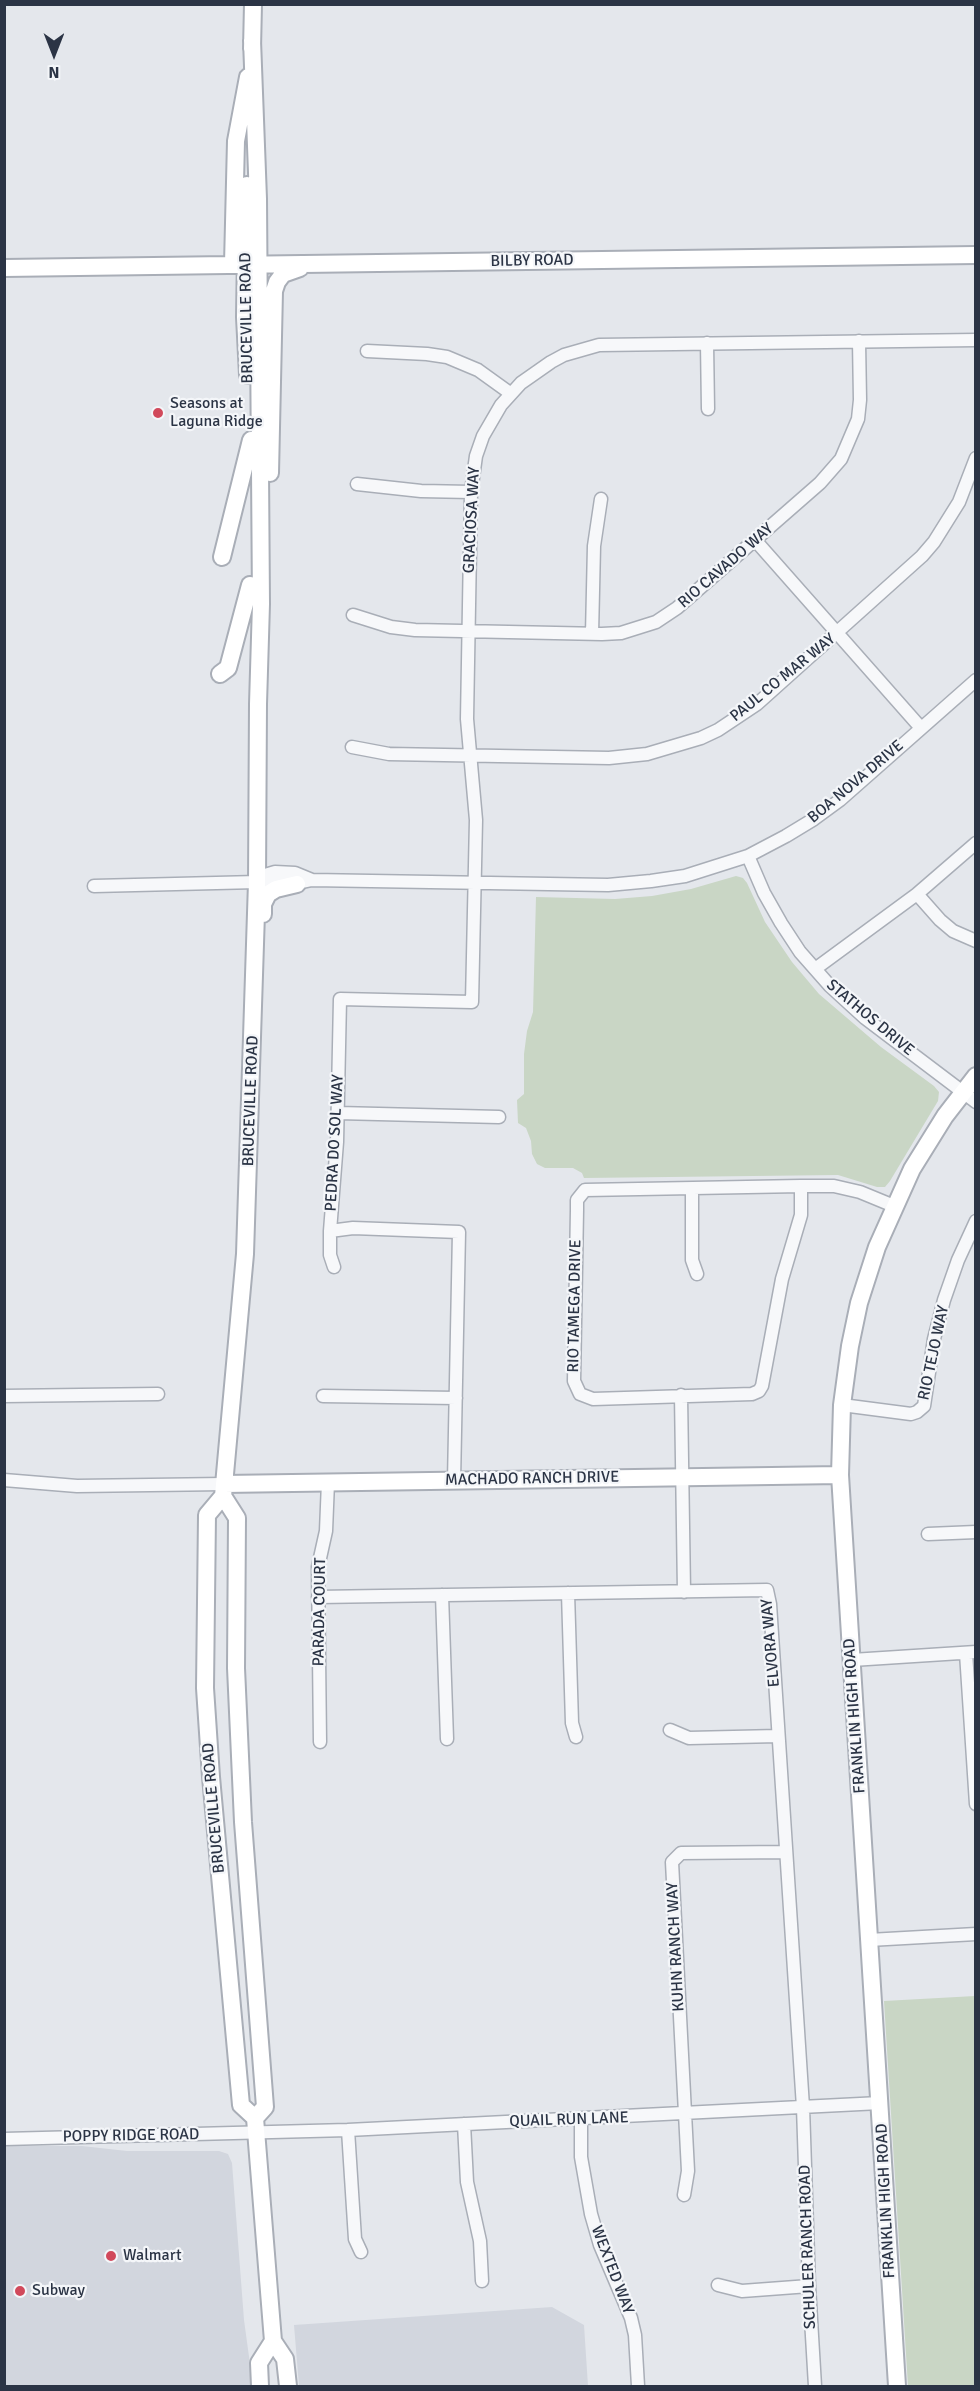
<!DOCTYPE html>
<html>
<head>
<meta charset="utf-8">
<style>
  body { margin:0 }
  #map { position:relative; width:980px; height:2391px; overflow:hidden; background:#e4e7ec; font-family:Signika,sans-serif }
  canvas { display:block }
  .frame { position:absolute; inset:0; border:6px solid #2b3445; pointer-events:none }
  .north { position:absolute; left:24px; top:24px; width:60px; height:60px; -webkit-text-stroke:4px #f4f6f9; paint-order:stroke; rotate:180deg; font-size:16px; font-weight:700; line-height:24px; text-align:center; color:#2b3445 }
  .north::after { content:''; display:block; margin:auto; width:21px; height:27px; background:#2b3445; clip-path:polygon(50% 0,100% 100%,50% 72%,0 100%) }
</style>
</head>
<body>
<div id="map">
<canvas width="980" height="2391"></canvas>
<div class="frame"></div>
<div class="north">N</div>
</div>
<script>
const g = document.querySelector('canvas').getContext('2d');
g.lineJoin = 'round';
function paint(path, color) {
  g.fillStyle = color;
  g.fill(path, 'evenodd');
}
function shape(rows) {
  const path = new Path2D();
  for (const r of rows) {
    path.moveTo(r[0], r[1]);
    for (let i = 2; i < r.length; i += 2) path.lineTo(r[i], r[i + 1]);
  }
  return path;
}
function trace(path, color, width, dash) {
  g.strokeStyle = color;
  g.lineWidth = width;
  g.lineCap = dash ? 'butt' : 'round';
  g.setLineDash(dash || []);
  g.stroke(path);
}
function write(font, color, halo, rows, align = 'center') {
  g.font = font + ' Signika,sans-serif';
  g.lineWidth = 4.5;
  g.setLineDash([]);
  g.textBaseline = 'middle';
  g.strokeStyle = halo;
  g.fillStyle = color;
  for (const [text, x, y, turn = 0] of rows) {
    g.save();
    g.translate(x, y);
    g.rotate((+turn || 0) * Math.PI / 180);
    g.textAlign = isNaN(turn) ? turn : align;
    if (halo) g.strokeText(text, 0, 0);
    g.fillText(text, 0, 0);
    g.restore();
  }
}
paint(shape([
  [4,2146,82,2146,127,2151,219,2151,228,2154,232,2163,244,2320,253,2386,5,2386],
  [552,2307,584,2325,588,2386,299,2386,294,2325]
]), '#d2d6de');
paint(shape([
  [736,876,743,878,747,883,765,922,792,962,819,994,881,1047,934,1086,939,1092,938,1101,890,1181,885,1187,877,1187,838,1175,584,1178,582,1173,573,1168,545,1168,537,1164,532,1154,531,1141,526,1128,518,1123,517,1100,524,1094,524,1054,527,1031,533,1012,536,897,615,899,652,896,691,889],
  [975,1996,975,2386,908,2386,884,2001]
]), '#c9d6c5');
const street = shape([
  [707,343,708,409],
  [367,351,427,354,447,357,478,370,510,393],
  [357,484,421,491,471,492],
  [755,540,921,728],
  [353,615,391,627,415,630,602,634,621,633,656,622,677,608,820,483,841,459,858,419,860,400,859,341],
  [592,634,594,546,601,499],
  [352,747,389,754,609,758,647,754,701,738,718,730,757,704,922,556,934,542,959,502,976,458],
  [748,856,764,893,781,923,800,952,830,986,865,1018,976,1102],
  [257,882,265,875,275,872,295,873,312,880],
  [94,886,257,882,293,884,312,880,608,885,651,881,685,876,748,856,786,836,814,819,840,800,976,680],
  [917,894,940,920,953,931,976,941],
  [815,969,917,894,976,843],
  [338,1113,499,1117],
  [801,1186,801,1215,782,1279,762,1386,759,1391,752,1394,593,1399,580,1394,574,1381,577,1210,577,1200,585,1190,801,1186,834,1186,860,1192,894,1206],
  [692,1189,692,1260,697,1274],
  [330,1231,353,1228,459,1232,454,1481],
  [334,1267,330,1255,330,1231,337,1142,340,999,472,1002,476,820,467,719,471,492,476,456,483,436,501,405,521,383,551,362,564,355,599,345,976,340],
  [681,1395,684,1592],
  [4,1396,158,1394],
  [323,1396,456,1398],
  [842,1405,911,1414,917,1412,924,1406,934,1339,944,1300,958,1260,976,1221],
  [4,1480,77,1486,224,1484],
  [928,1534,976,1532],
  [568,1593,572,1723,576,1737],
  [442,1595,447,1739],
  [318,1597,767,1590,770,1604,803,2107,809,2286,815,2386],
  [966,1653,976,1804],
  [852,1660,976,1652],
  [670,1730,689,1738,778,1736],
  [320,1742,318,1567,326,1531,328,1482],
  [869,1940,976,1934],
  [581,2119,581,2157,591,2214,600,2245,631,2318,635,2335,638,2386],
  [464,2124,467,2182,480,2241,482,2281],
  [348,2130,355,2239,361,2252],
  [4,2139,348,2130,880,2103],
  [684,2195,688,2171,672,1862,681,1853,786,1852],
  [718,2285,742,2291,809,2286]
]);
const secondary = shape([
  [252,40,258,199,261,604,258,704,257,882,245,1254,223,1496,237,1518,236,1668,243,1822,265,2107,255,2118],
  [252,49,253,4],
  [247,185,245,317,248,375],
  [233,264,236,141,248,77],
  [4,268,976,255],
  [270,473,274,291,277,282,283,274,300,268],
  [222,557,251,440],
  [220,674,228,668,250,585],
  [263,914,263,904,268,894,276,889,297,884],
  [224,1484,840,1475],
  [223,1496,207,1515,205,1688,211,1777,241,2105,255,2118,273,2341,285,2359,288,2386],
  [260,2386,259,2363,273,2341],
  [897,2386,840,1475,842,1405,850,1346,859,1303,877,1247,912,1169,945,1116,976,1076]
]);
trace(street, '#a9aeb7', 15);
trace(secondary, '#a9aeb7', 20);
trace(street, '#f7f8fa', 12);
trace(secondary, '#fff', 16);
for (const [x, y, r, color] of [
  [158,413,6,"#d1495b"],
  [111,2256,6,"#d1495b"],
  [20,2291,6,"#d1495b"]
]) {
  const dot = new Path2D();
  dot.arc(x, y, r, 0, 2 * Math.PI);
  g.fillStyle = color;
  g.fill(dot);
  trace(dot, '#f4f6f9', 2);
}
write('16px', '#2b3445', '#f4f6f9', [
  ["BILBY ROAD",532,261,-1],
  ["BRUCEVILLE ROAD",247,318,-91],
  ["GRACIOSA WAY",472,520,-87],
  ["RIO CAVADO WAY",726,566,-41],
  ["PAUL CO MAR WAY",783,678,-39],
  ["BOA NOVA DRIVE",856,782,-40],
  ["STATHOS DRIVE",870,1018,40],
  ["BRUCEVILLE ROAD",251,1101,-88],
  ["PEDRA DO SOL WAY",335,1143,-87],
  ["RIO TAMEGA DRIVE",575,1306,-89],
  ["RIO TEJO WAY",934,1353,-78],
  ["MACHADO RANCH DRIVE",532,1479,-1],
  ["PARADA COURT",320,1612,-89],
  ["ELVORA WAY",771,1643,-95],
  ["FRANKLIN HIGH ROAD",855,1716,-94],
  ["BRUCEVILLE ROAD",214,1808,-95],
  ["KUHN RANCH WAY",676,1947,-93],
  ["QUAIL RUN LANE",569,2120,-2],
  ["POPPY RIDGE ROAD",131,2136,-1],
  ["FRANKLIN HIGH ROAD",886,2201,-93],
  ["SCHULER RANCH ROAD",808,2247,-92],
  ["WEXTED WAY",612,2270,69]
]);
write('16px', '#2b3445', '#f4f6f9', [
  ["Seasons at",170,404],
  ["Laguna Ridge",170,422],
  ["Walmart",123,2256],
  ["Subway",32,2291]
], 'left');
</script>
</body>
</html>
